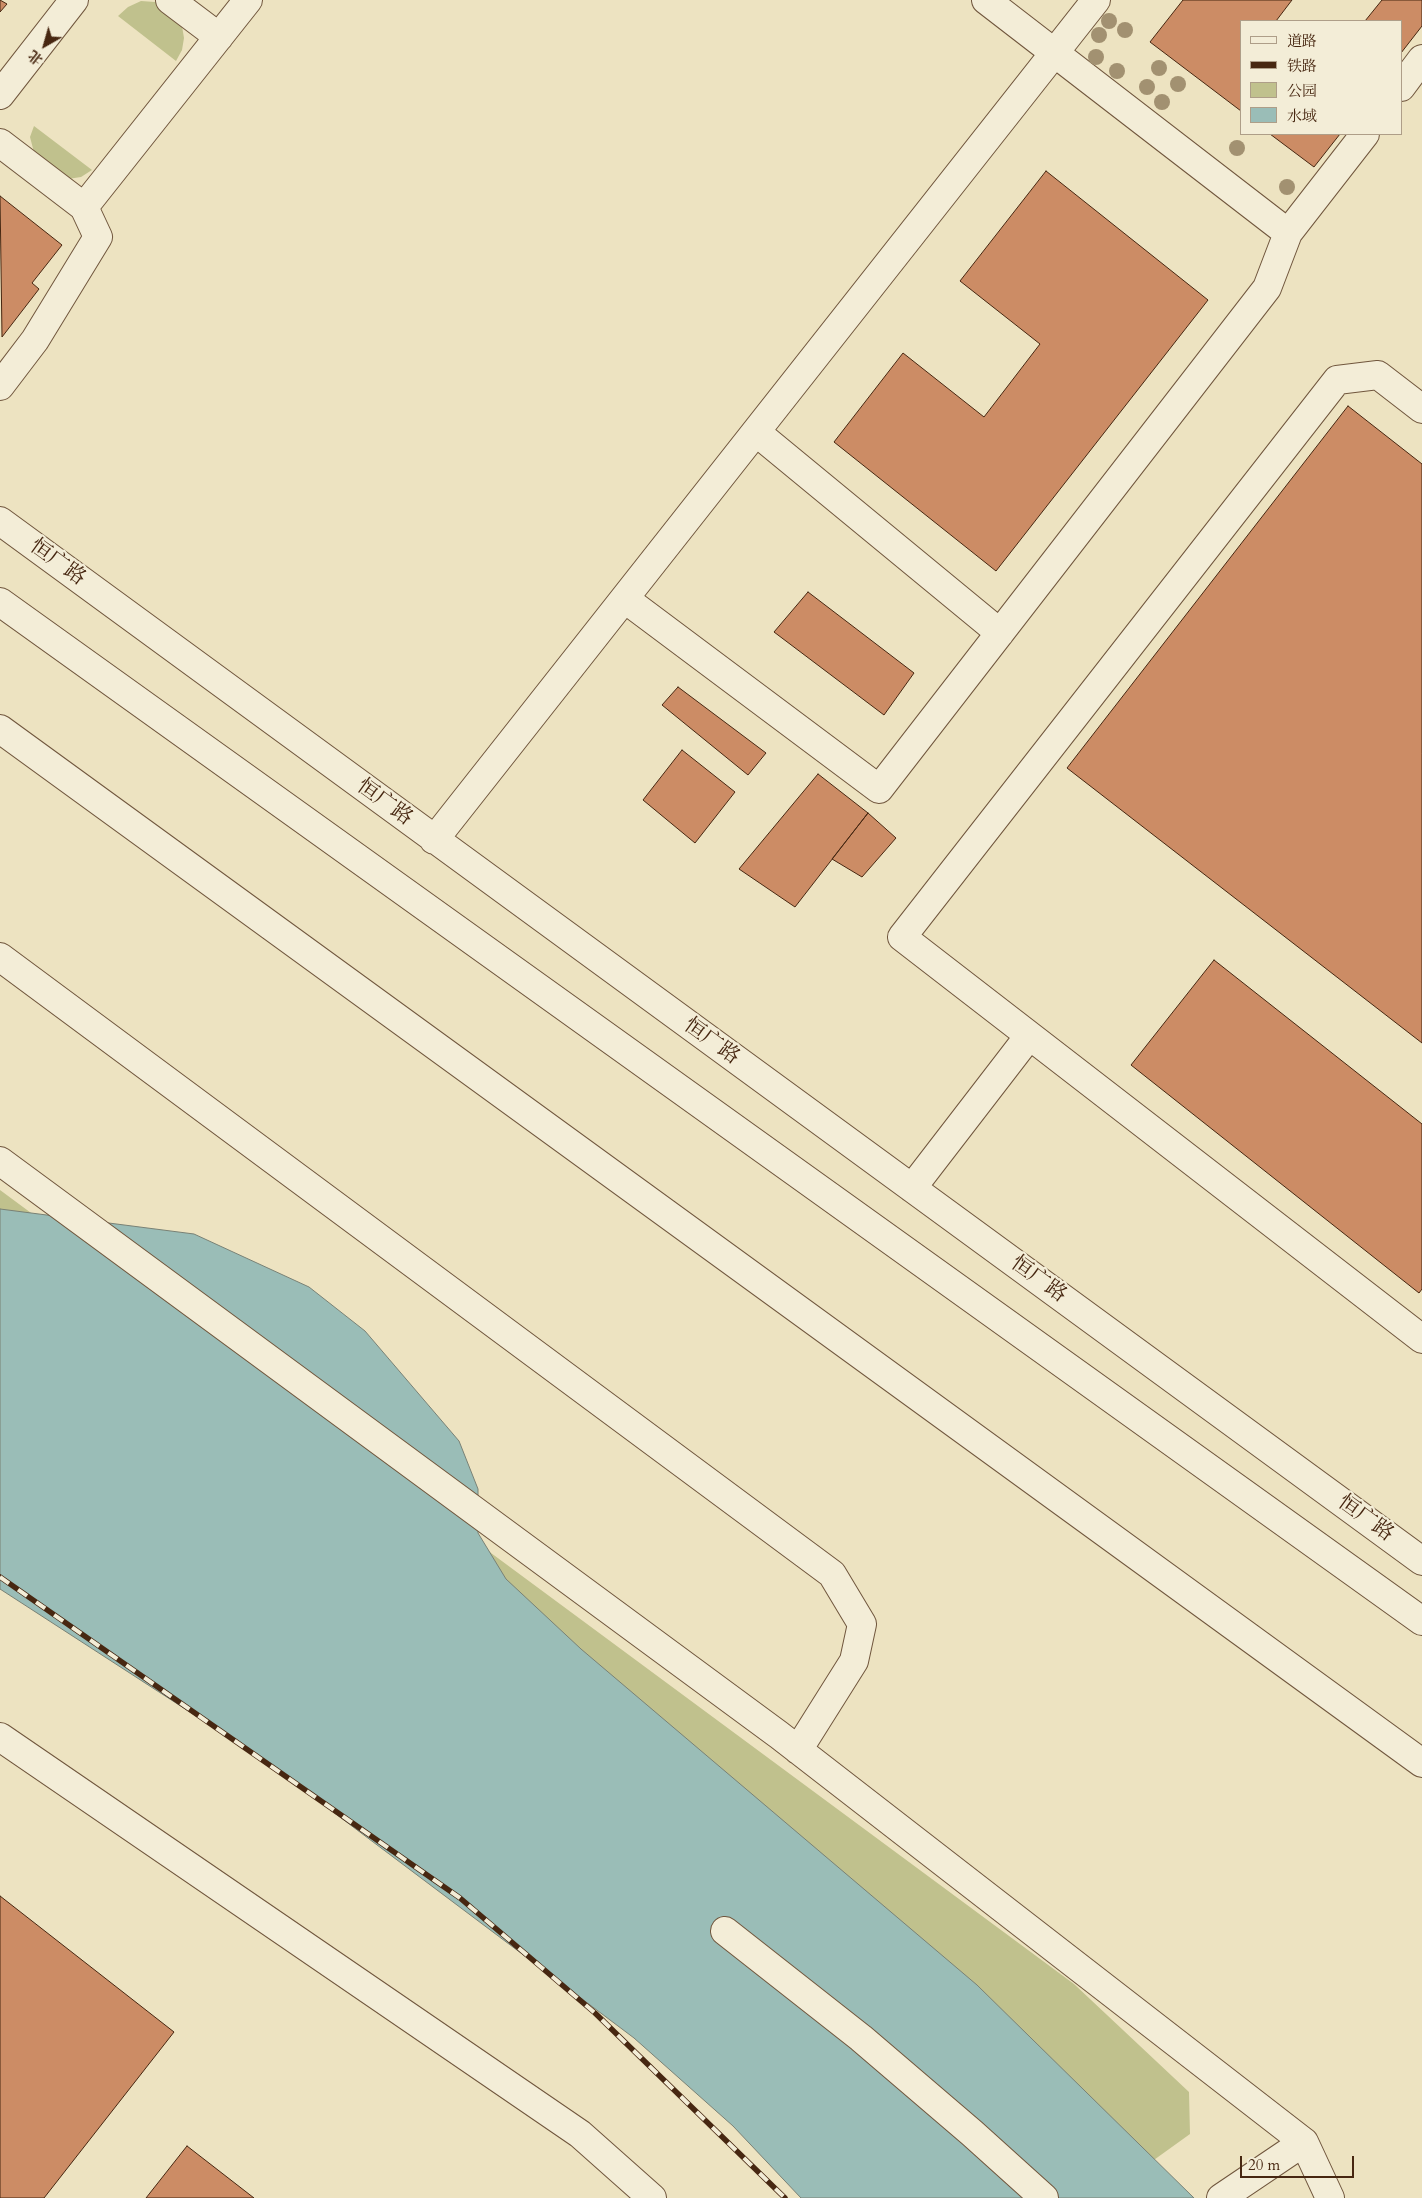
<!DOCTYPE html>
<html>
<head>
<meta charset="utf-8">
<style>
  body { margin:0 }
  #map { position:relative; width:1422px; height:2198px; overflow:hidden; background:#ede3c1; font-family:Cardo,"Noto Serif SC",serif }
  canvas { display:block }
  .legend { position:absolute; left:1240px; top:20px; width:162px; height:115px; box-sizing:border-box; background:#f3edd7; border:1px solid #ae9e88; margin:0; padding:6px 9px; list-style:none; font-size:15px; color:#472711 }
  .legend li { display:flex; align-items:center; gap:10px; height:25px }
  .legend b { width:25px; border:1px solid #ae9e88 }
  .north { position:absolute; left:20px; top:20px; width:50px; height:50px; -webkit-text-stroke:4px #f3edd7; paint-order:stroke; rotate:218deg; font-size:14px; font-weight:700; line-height:20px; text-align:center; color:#472711 }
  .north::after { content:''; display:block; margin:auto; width:18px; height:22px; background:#472711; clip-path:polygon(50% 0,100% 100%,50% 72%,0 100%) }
  .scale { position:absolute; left:1240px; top:2156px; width:114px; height:22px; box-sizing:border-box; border:2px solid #472711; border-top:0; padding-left:6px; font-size:15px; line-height:18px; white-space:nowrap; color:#472711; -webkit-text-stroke:4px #f3edd7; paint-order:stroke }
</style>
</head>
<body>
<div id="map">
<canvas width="1422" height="2198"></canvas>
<ul class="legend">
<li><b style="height:6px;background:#f3edd7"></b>道路</li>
<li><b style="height:6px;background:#472711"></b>铁路</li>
<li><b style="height:14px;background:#c0c18d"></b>公园</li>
<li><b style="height:14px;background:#9abdb7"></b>水域</li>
</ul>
<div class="north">北</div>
<div class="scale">20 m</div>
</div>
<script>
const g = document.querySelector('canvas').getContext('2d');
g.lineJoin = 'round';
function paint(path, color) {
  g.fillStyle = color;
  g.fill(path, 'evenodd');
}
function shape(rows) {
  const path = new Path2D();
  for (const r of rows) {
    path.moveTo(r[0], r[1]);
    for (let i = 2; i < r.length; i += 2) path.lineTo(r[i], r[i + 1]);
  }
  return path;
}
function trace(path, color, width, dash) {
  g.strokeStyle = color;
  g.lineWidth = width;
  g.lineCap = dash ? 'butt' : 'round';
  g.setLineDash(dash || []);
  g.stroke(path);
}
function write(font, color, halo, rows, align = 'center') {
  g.font = font + ' Cardo,"Noto Serif SC",serif';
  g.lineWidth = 4.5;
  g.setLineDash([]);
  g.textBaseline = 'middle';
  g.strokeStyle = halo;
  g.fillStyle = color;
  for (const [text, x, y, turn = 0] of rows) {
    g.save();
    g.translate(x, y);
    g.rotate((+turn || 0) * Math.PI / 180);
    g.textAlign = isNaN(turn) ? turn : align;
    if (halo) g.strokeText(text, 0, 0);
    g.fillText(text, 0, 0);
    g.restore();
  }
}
paint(shape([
  [141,1,155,2,168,7,182,26,184,38,182,50,176,61,118,16,128,7],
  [34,126,92,170,81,177,68,179,36,160,30,137],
  [0,1190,1074,1984,1189,2092,1190,2134,1133,2175,0,1328]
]), '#c0c18d');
const water = shape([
  [0,1209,194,1234,309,1287,365,1331,459,1441,478,1489,478,1533,506,1579,581,1649,977,1985,1194,2198,801,2198,733,2126,634,2038,264,1760,0,1589,0,1209]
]);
paint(water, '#9abdb7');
trace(water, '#798175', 1);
const building = shape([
  [0,0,7,4,0,12,0,0],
  [1183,0,1292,0,1276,21,1241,21,1241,111,1150,42,1183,0],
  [1382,0,1422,0,1422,26,1401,53,1401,21,1365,21,1382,0],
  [1270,134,1340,134,1314,167,1270,134],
  [1046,171,1208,300,996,571,834,442,903,353,984,417,1040,344,960,281,1046,171],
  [0,196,62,245,32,283,39,289,2,337,0,196],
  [1348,406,1422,464,1422,1043,1067,768,1348,406],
  [808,592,914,673,884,715,774,632,808,592],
  [678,687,766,753,748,775,662,705,678,687],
  [682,750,735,792,695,843,643,800,682,750],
  [818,774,868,813,795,907,739,869,818,774],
  [868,813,896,838,862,877,832,859,868,813],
  [1214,960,1422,1124,1422,1289,1419,1293,1131,1065,1214,960],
  [0,1896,174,2032,44,2198,0,2198,0,1896],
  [187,2146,254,2198,146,2198,187,2146]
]);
paint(building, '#cc8c65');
trace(building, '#472711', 1);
const minor = shape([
  [170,0,219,37],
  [986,0,1288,233,1365,134],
  [1401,87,1422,59],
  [0,95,74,0],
  [0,143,84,207,98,237,35,340,0,386],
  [84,207,248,0],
  [1422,409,1378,375,1337,380,902,937,1422,1339],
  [756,432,1000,633],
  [0,521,1422,1561],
  [625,599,879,789,1267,288,1288,233],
  [0,602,1422,1621],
  [0,729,1422,1763],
  [434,840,1096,0],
  [0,957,832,1574,862,1624,854,1661,798,1750],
  [0,1161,779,1735,1304,2142,1330,2198],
  [912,1188,1029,1036],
  [0,1737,580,2134,652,2198],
  [725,1931,861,2038,972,2133,1044,2198],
  [1221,2198,1304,2142]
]);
trace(minor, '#70563d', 30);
trace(minor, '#f3edd7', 28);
const rail = shape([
  [0,1577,460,1898,595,2013,785,2198]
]);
trace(rail, '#472711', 5.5);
trace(rail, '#f3edd7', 4, [11]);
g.fillStyle = '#a29171';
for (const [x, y] of [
  [1109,21],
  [1125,30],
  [1099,35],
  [1096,57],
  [1159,68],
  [1117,71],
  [1178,84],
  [1147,87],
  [1162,102],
  [1237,148],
  [1287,187]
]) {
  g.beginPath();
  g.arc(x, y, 8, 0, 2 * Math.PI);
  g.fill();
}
write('21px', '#472711', '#f3edd7', [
  ["恒广路",57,563,36],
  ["恒广路",384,803,36],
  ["恒广路",711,1042,36],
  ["恒广路",1038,1280,36],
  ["恒广路",1365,1519,36]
]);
</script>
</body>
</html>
